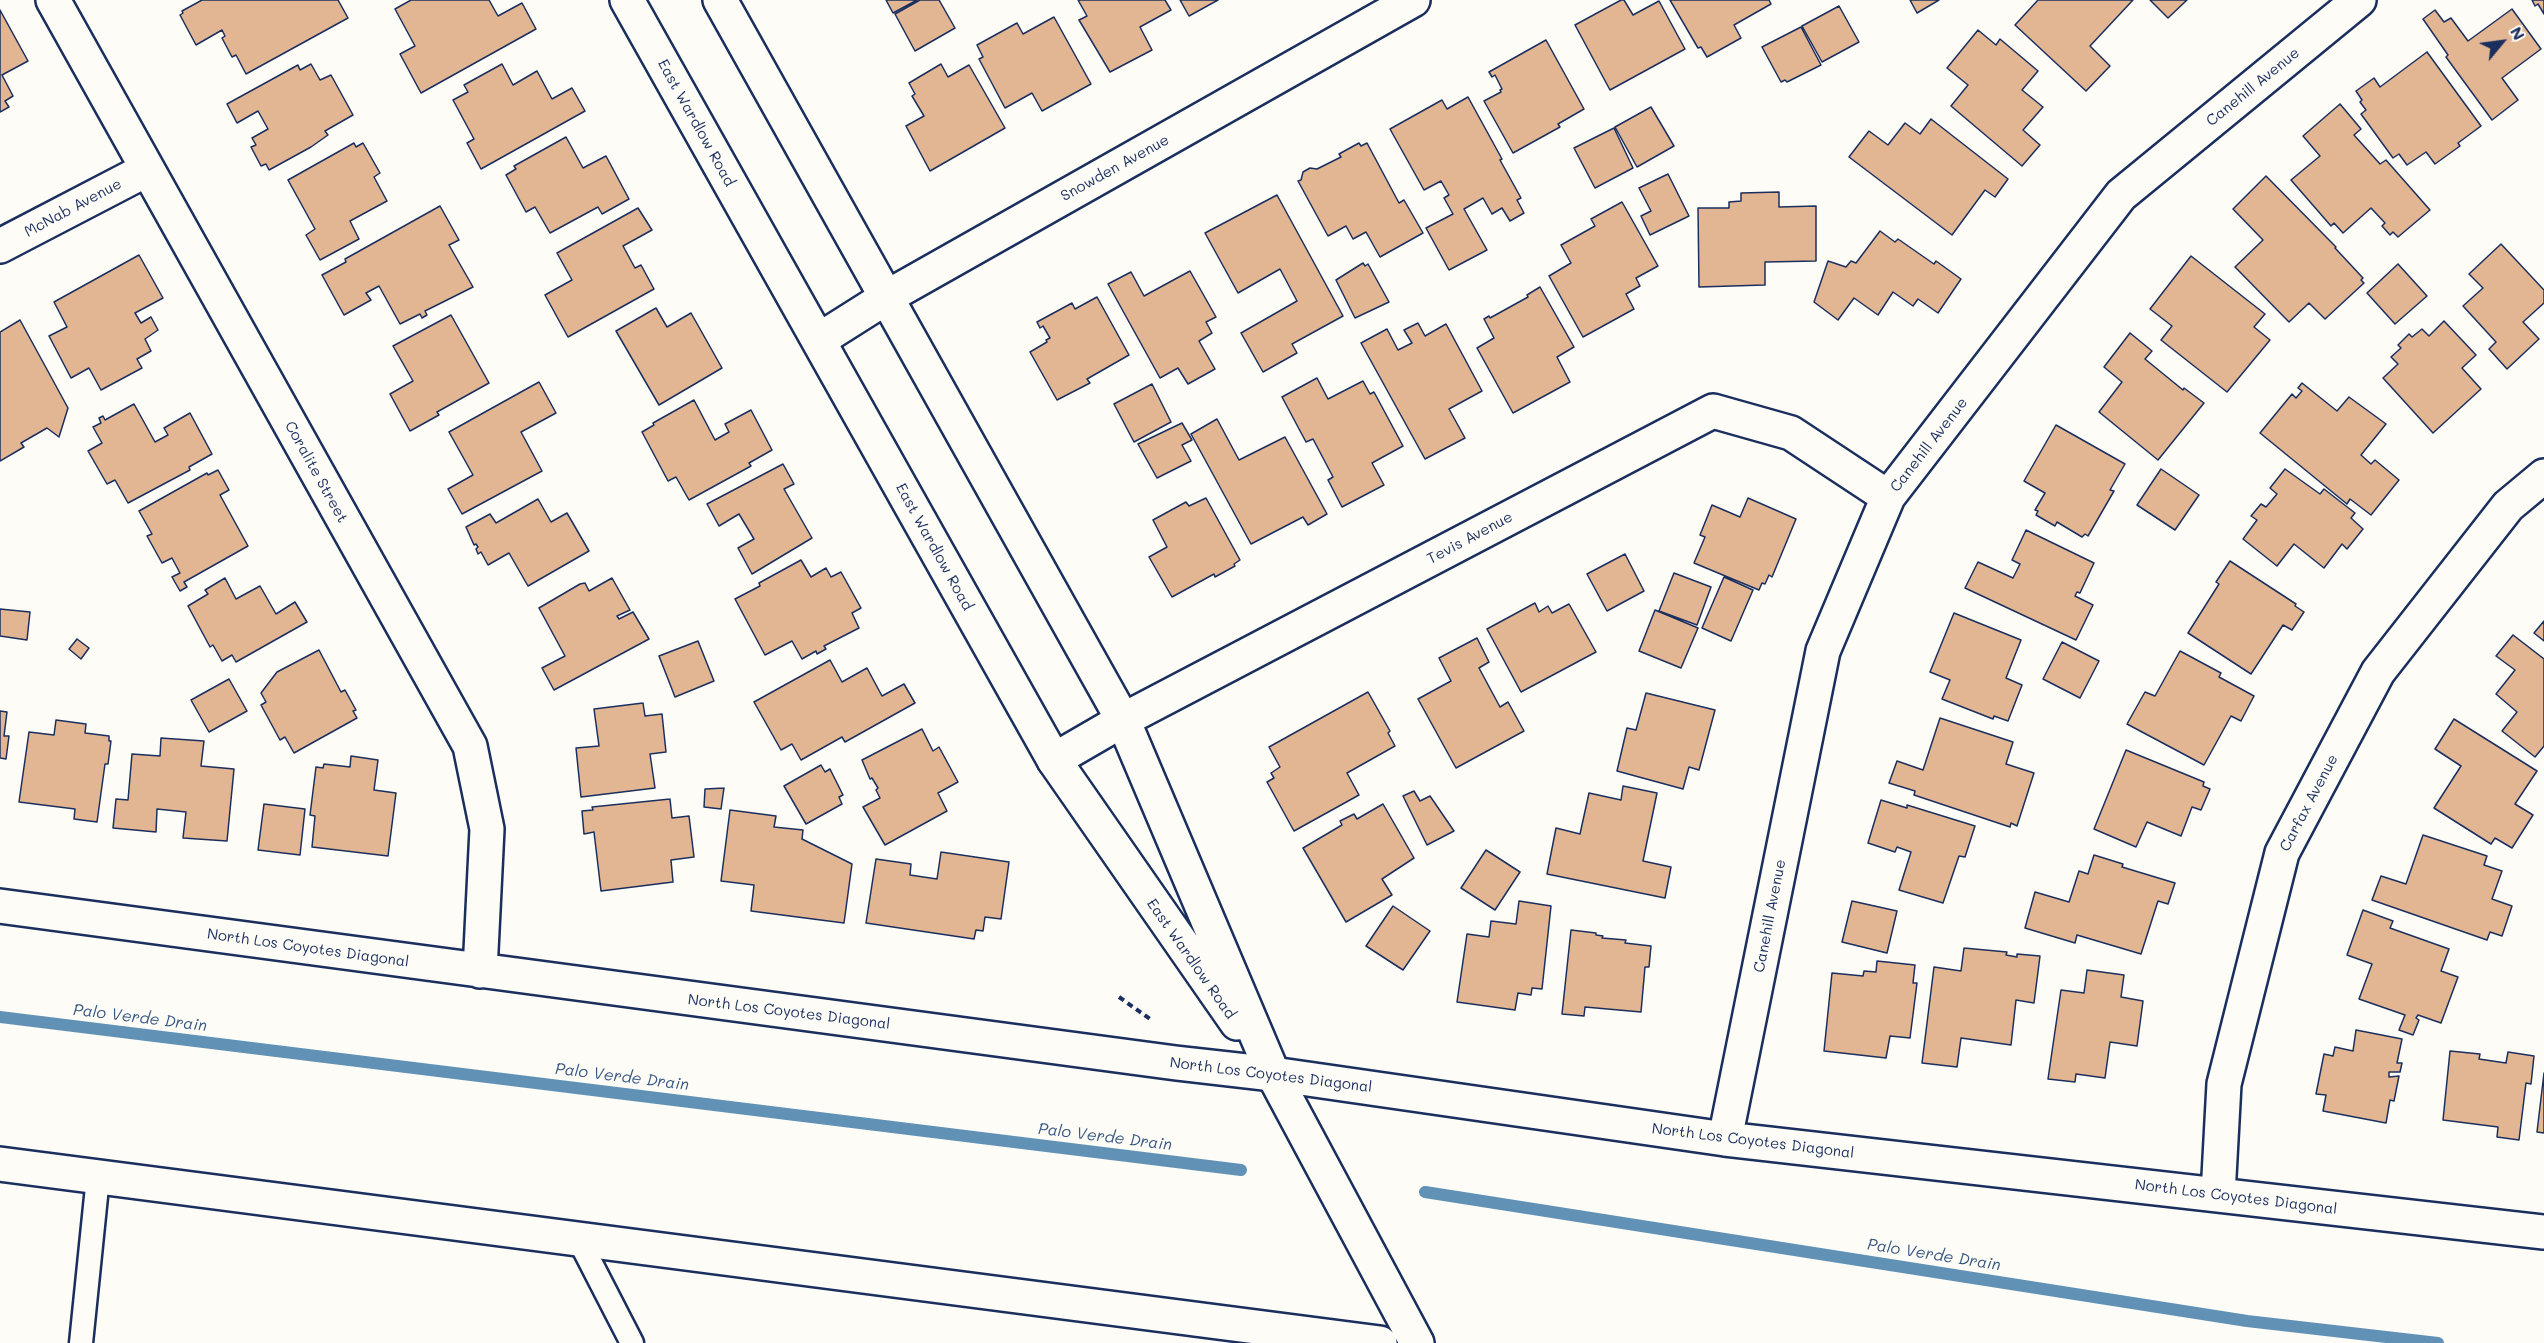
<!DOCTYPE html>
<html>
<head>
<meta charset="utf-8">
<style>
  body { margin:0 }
  #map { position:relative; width:2544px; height:1343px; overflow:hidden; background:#fdfcf7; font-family:Mali,sans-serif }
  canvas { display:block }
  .north { position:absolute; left:2472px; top:12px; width:60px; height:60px; -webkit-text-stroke:4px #fdfcf7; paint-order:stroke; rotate:61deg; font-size:16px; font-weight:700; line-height:24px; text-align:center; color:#1b2f5e }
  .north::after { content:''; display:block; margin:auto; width:21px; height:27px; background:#1b2f5e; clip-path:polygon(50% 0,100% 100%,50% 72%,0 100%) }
</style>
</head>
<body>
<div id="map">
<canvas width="2544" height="1343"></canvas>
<div class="north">N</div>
</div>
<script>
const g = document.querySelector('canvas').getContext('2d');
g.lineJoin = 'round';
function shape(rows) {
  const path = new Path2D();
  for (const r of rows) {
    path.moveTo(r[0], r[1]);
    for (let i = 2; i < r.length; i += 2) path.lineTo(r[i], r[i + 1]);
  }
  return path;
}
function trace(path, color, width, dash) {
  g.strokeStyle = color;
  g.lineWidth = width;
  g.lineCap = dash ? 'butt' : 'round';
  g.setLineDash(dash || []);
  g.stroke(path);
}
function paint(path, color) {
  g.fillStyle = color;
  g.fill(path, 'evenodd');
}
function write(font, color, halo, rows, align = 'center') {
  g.font = font + ' Mali,sans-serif';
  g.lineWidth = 4.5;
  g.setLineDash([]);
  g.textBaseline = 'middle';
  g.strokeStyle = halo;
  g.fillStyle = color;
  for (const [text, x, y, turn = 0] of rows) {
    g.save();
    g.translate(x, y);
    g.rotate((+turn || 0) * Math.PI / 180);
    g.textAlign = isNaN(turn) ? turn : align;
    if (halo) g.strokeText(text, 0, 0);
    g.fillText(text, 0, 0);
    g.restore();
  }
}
trace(shape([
  [0,1017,1241,1170],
  [1425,1192,2247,1321,2438,1343]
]), '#6192b6', 12);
const building = shape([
  [202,0,338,0,348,18,246,74,236,55,232,57,222,38,225,36,222,30,196,45,180,15,183,13,182,11,202,0],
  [411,0,489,0,498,16,522,3,536,29,421,93,400,54,415,46,395,9,411,0],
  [886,0,917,0,893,13,886,0],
  [920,0,939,0,955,28,915,51,895,14,920,0],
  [1078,0,1165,0,1171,10,1140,27,1152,50,1110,72,1079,20,1087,16,1078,0],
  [1180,0,1218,0,1189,16,1180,0],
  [1621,0,1624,0,1633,15,1659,1,1685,49,1610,90,1575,25,1621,0],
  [1670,0,1769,0,1771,4,1734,25,1741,38,1707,57,1701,47,1698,48,1670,0],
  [1910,0,1939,0,1917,13,1910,0],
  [2038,0,2133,0,2090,46,2110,66,2086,91,2015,25,2038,0],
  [2150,0,2187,0,2168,18,2150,0],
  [2532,0,2544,0,2544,14,2538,4,2535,6,2532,0],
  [1839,6,1859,42,1822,62,1802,26,1839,6],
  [2512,9,2541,49,2502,78,2518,100,2492,120,2446,57,2448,55,2423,19,2435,10,2444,22,2451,18,2468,41,2512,9],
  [0,10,28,61,2,75,13,96,5,101,9,107,0,112,0,10],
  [1054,17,1091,84,1042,111,1032,93,1005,108,979,59,983,57,977,45,1017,23,1023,34,1054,17],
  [1801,27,1821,65,1787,82,1785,80,1781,82,1762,47,1801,27],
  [1978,30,1996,45,2000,39,2038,71,2022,90,2043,107,2023,130,2040,145,2022,166,1951,106,1968,85,1947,68,1978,30],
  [1546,40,1584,109,1558,124,1560,127,1513,153,1484,101,1501,92,1500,90,1502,89,1495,75,1492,77,1489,72,1546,40],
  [2427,52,2481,126,2458,143,2460,146,2435,164,2426,152,2407,165,2399,154,2393,158,2361,114,2366,110,2360,102,2362,100,2356,91,2374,78,2380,87,2427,52],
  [311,64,320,80,331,75,353,115,325,131,328,135,311,147,269,170,266,164,261,166,251,147,256,145,252,138,268,129,258,111,237,123,227,104,298,65,300,70,311,64],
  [502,64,513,85,537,71,552,99,572,88,585,111,481,169,467,143,474,139,453,100,468,92,464,85,502,64],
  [941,64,948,77,969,65,1005,128,930,171,906,126,924,116,912,96,915,94,909,83,941,64],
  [1468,97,1502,159,1500,160,1521,198,1517,200,1524,213,1510,221,1502,208,1492,214,1483,198,1464,209,1487,250,1449,270,1426,228,1453,214,1444,198,1449,195,1441,181,1424,190,1390,129,1442,100,1447,109,1468,97],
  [2340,104,2361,129,2354,135,2380,164,2386,160,2430,210,2398,237,2393,232,2390,235,2382,226,2385,223,2371,208,2343,233,2334,223,2331,226,2291,180,2320,156,2303,136,2340,104],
  [1651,107,1674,146,1637,167,1615,127,1651,107],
  [1931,119,2008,179,1995,197,1985,190,1952,235,1849,157,1869,131,1888,145,1905,123,1920,134,1931,119],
  [1614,128,1633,168,1595,188,1574,148,1614,128],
  [566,137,583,168,606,156,629,199,602,214,598,207,550,233,535,207,526,212,506,175,516,169,514,166,566,137],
  [354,143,356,147,363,143,380,173,374,177,387,201,350,221,359,239,320,260,306,235,315,229,288,180,354,143],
  [1359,143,1361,146,1367,143,1399,203,1404,200,1423,233,1380,257,1366,232,1353,239,1346,226,1328,236,1298,181,1301,180,1303,172,1310,168,1317,169,1341,157,1339,154,1359,143],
  [1668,174,1689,216,1650,235,1641,216,1651,211,1639,188,1668,174],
  [2266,176,2336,247,2335,248,2363,278,2361,280,2364,283,2325,319,2309,303,2289,322,2235,267,2263,240,2233,209,2266,176],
  [1779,192,1779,207,1816,206,1816,261,1765,262,1765,285,1699,287,1698,208,1729,208,1729,202,1741,201,1741,193,1779,192],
  [1277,195,1343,316,1292,344,1297,353,1263,372,1241,333,1297,301,1280,269,1238,293,1205,233,1277,195],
  [1622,202,1658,266,1636,278,1640,286,1626,294,1634,309,1583,337,1549,276,1571,263,1561,245,1595,226,1591,219,1622,202],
  [440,206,459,240,449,245,473,287,425,311,427,315,422,318,420,314,400,324,379,286,366,293,371,300,344,315,322,275,346,262,345,259,440,206],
  [638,208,652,230,623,246,635,268,641,265,654,289,568,337,545,295,572,280,557,253,638,208],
  [1880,231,1895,242,1898,239,1934,264,1936,261,1961,279,1938,313,1918,299,1913,306,1893,292,1878,315,1854,298,1838,320,1814,302,1828,261,1846,267,1851,261,1856,263,1880,231],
  [2501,244,2544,290,2544,303,2523,322,2539,339,2507,369,2489,349,2496,342,2463,306,2483,288,2469,274,2501,244],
  [139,255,163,298,135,313,141,323,151,317,158,330,145,339,151,351,137,359,142,368,101,390,89,368,71,378,49,336,67,327,54,302,139,255],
  [2191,256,2265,314,2254,327,2270,340,2227,392,2161,340,2172,326,2150,309,2191,256],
  [1363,263,1365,266,1368,264,1389,302,1355,318,1336,280,1363,263],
  [2398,264,2427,296,2395,324,2367,293,2398,264],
  [1190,271,1216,317,1206,322,1212,333,1199,341,1215,369,1188,384,1178,368,1160,378,1108,284,1131,272,1144,296,1190,271],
  [1540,287,1574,347,1557,357,1570,382,1513,413,1477,348,1494,338,1484,319,1489,316,1490,318,1528,297,1527,295,1540,287],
  [1097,297,1129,355,1087,379,1090,383,1057,400,1030,352,1047,342,1046,340,1050,338,1043,326,1040,328,1037,322,1072,303,1075,309,1097,297],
  [656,308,667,327,691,313,722,368,659,405,616,331,656,308],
  [451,315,489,383,437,412,439,415,410,431,390,394,413,381,393,346,451,315],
  [20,320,68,408,59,437,47,428,21,443,24,447,0,461,0,332,20,320],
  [2444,321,2476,355,2462,368,2481,389,2433,433,2383,378,2398,364,2391,357,2401,348,2398,345,2409,334,2412,337,2422,329,2429,336,2444,321],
  [1418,323,1425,336,1446,324,1482,391,1449,409,1465,438,1425,459,1361,343,1387,329,1398,350,1412,343,1404,330,1418,323],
  [2130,333,2152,351,2145,359,2183,390,2184,388,2204,403,2158,460,2099,412,2122,382,2104,367,2130,333],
  [1317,378,1328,399,1363,381,1370,394,1374,392,1403,446,1372,463,1384,485,1342,507,1328,480,1333,477,1313,439,1306,442,1282,397,1317,378],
  [539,382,556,413,521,432,542,471,462,514,448,489,473,475,449,432,539,382],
  [2302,383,2337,411,2349,397,2386,424,2361,455,2371,464,2375,460,2399,480,2371,515,2350,499,2347,504,2260,433,2292,394,2296,398,2302,391,2298,388,2302,383],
  [1152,384,1171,422,1134,442,1114,404,1152,384],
  [694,400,715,440,729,432,725,424,751,410,772,450,749,463,751,466,689,500,676,477,668,481,642,432,654,425,653,423,694,400],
  [134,404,155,442,168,435,164,428,190,413,212,454,189,467,190,470,128,503,115,480,107,484,88,451,102,443,93,427,101,423,99,418,103,416,105,420,134,404],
  [1217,419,1239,460,1285,437,1327,514,1308,525,1303,517,1251,544,1191,434,1217,419],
  [1182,423,1192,440,1182,445,1191,461,1157,478,1138,444,1182,423],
  [2056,425,2125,464,2110,490,2114,491,2088,536,2085,534,2082,537,2057,522,2055,526,2036,515,2038,511,2035,510,2045,493,2024,481,2056,425],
  [783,464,794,484,784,489,812,538,752,574,738,548,754,539,739,514,719,526,707,504,783,464],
  [2161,469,2199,495,2175,530,2137,505,2161,469],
  [2285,469,2320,494,2324,489,2355,513,2351,518,2363,529,2347,549,2342,544,2324,568,2294,544,2277,566,2243,539,2257,520,2251,516,2261,504,2266,507,2277,494,2270,488,2285,469],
  [218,470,229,490,220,495,248,546,184,582,187,587,180,591,172,577,180,573,172,558,162,563,147,536,152,534,139,511,207,473,208,475,218,470],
  [1206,498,1240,560,1234,564,1235,566,1215,577,1214,574,1172,597,1149,557,1167,547,1153,520,1186,502,1189,506,1206,498],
  [1748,498,1796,519,1772,577,1769,575,1765,584,1762,583,1759,590,1694,563,1705,537,1700,535,1712,505,1740,517,1748,498],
  [538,499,551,522,567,513,589,551,528,586,509,553,488,565,481,552,478,554,476,549,478,547,476,544,474,545,466,527,490,514,496,523,538,499],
  [2026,530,2094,563,2080,593,2077,592,2075,596,2093,605,2076,640,1965,588,1978,562,2013,578,2020,564,2012,560,2026,530],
  [1625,554,1644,591,1607,611,1587,574,1625,554],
  [801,560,811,577,826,568,831,577,841,572,861,608,852,613,859,628,824,646,826,649,817,654,816,651,802,659,792,641,765,655,735,599,760,586,759,583,801,560],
  [2230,561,2296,604,2295,606,2304,612,2292,630,2283,625,2251,674,2188,633,2219,584,2216,582,2230,561],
  [1674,573,1711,587,1697,625,1659,611,1674,573],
  [1724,577,1753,590,1731,641,1702,628,1724,577],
  [225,578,236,599,260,586,276,614,295,602,307,622,236,662,232,655,222,661,213,645,210,647,188,606,208,594,205,590,225,578],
  [612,578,630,610,617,616,619,619,633,612,649,639,554,690,542,668,565,656,539,608,580,584,585,583,589,591,612,578],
  [1535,603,1539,612,1548,606,1552,613,1569,604,1596,652,1521,692,1487,629,1535,603],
  [0,609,30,612,27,640,0,636,0,609],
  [1655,610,1698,628,1681,668,1639,651,1655,610],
  [1954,613,2021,640,2006,678,2022,685,2008,721,1994,716,1993,719,1942,699,1950,680,1930,672,1954,613],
  [2544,621,2544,641,2534,633,2544,621],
  [2513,635,2544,659,2544,746,2535,757,2502,731,2517,712,2496,694,2515,670,2496,656,2513,635],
  [1477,638,1489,662,1479,668,1500,707,1508,702,1524,731,1456,768,1418,699,1451,681,1439,658,1477,638],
  [77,639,89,648,81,659,69,649,77,639],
  [698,641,714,681,675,697,659,656,698,641],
  [2062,642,2099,661,2080,698,2043,679,2062,642],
  [319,650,341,692,345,690,356,710,353,711,357,718,294,753,285,737,280,740,261,705,266,702,261,693,277,672,319,650],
  [2180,651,2221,673,2219,677,2254,696,2241,721,2231,716,2204,765,2127,724,2145,692,2155,696,2180,651],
  [830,660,842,682,867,668,882,696,904,684,915,703,845,742,842,737,801,760,792,744,781,750,754,702,830,660],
  [229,679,247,711,209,732,191,700,229,679],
  [1368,692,1390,731,1388,733,1395,746,1347,773,1359,795,1294,831,1267,782,1274,778,1271,773,1280,767,1269,747,1368,692],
  [1646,693,1715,710,1699,770,1689,767,1683,789,1617,771,1627,728,1636,730,1646,693],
  [643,703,645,716,662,714,666,752,650,754,655,788,581,797,576,748,599,746,594,709,643,703],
  [0,711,7,712,4,736,9,736,6,759,0,758,0,711],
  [1940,718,2013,742,2006,764,2034,773,2017,826,2011,823,2010,827,1914,795,1915,791,1889,783,1897,761,1923,770,1940,718],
  [2454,719,2537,771,2515,804,2533,815,2512,848,2495,838,2491,844,2434,808,2461,766,2435,749,2454,719],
  [56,720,86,724,85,733,109,736,109,741,111,741,108,764,105,764,97,822,74,819,75,809,19,802,29,732,54,735,56,720],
  [922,729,933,751,939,747,958,782,938,793,947,811,885,845,863,807,880,798,876,790,878,788,872,778,870,779,862,760,922,729],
  [161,738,204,741,201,766,234,769,227,841,183,838,186,812,157,809,156,832,113,828,116,799,128,800,132,754,160,756,161,738],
  [2126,750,2204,782,2203,786,2210,789,2201,810,2192,807,2181,836,2147,822,2136,847,2094,829,2126,750],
  [351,756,378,760,374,790,396,793,388,856,312,847,315,816,310,815,316,767,323,768,324,764,350,767,351,756],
  [821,765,825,772,830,769,843,795,839,797,842,804,806,824,784,786,821,765],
  [1623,786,1657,793,1643,861,1671,867,1665,898,1547,874,1556,828,1580,834,1589,793,1621,800,1623,786],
  [724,788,721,809,704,807,705,789,724,788],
  [1414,791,1420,801,1430,796,1454,831,1427,845,1403,796,1414,791],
  [670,799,672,818,689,816,694,857,671,860,673,882,601,891,594,832,584,834,582,811,593,810,592,807,670,799],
  [1881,800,1907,808,1907,805,1975,826,1965,857,1959,856,1943,903,1899,890,1911,852,1897,847,1895,852,1868,843,1881,800],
  [264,804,305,809,300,855,258,850,264,804],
  [1383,804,1414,858,1382,879,1392,895,1346,922,1303,848,1342,825,1340,821,1354,814,1357,819,1383,804],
  [730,810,776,816,774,827,803,830,802,839,852,864,844,923,751,911,754,885,721,881,730,810],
  [2423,835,2487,856,2484,865,2502,871,2492,899,2512,906,2502,936,2490,932,2487,940,2372,900,2381,876,2406,884,2423,835],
  [1486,850,1520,872,1495,910,1461,888,1486,850],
  [941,852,1009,862,1001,919,985,917,983,931,976,930,974,939,866,923,876,859,911,864,910,875,937,879,941,852],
  [2094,855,2123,864,2122,867,2175,883,2168,904,2158,901,2141,954,2077,935,2075,943,2025,928,2035,892,2069,902,2079,871,2088,874,2094,855],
  [1519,901,1551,906,1542,989,1532,988,1531,995,1518,993,1515,1010,1457,1002,1467,934,1489,937,1491,921,1516,924,1519,901],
  [1852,901,1897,911,1887,953,1842,942,1852,901],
  [1393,906,1430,931,1403,970,1366,946,1393,906],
  [2363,910,2393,921,2390,928,2449,949,2441,971,2458,977,2441,1023,2418,1015,2416,1018,2419,1020,2413,1035,2399,1030,2405,1015,2359,999,2372,964,2347,955,2363,910],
  [1571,930,1596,933,1596,935,1603,936,1602,938,1626,940,1625,943,1651,946,1649,967,1645,967,1641,1012,1585,1007,1584,1016,1562,1014,1571,930],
  [1964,948,2007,952,2006,955,2017,957,2017,954,2040,956,2034,1003,2016,1000,2011,1045,1961,1038,1957,1067,1922,1063,1934,967,1961,971,1964,948],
  [1877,961,1915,965,1913,983,1917,983,1910,1038,1890,1036,1886,1058,1824,1051,1832,973,1863,976,1864,971,1876,972,1877,961],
  [2087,970,2124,975,2121,997,2143,1001,2137,1046,2110,1042,2105,1078,2076,1074,2075,1082,2048,1079,2061,990,2084,993,2087,970],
  [2356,1030,2402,1039,2397,1063,2402,1063,2400,1072,2389,1072,2389,1077,2399,1076,2394,1101,2390,1100,2386,1123,2323,1111,2326,1095,2316,1094,2324,1054,2333,1056,2335,1047,2353,1051,2356,1030],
  [2450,1051,2480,1054,2479,1059,2506,1063,2508,1052,2534,1056,2531,1084,2526,1083,2519,1140,2497,1137,2498,1127,2443,1120,2450,1051],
  [2544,1073,2544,1133,2537,1132,2544,1073]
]);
paint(building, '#e3b693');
trace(building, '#1b2f5e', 1.5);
const lane = shape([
  [579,1240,632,1343],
  [81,1343,98,1177]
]);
const street = shape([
  [53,0,470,746,487,829,480,971],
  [0,246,146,170],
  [819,340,887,297,1413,0],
  [1054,760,1123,720,1713,411,1791,433,1888,497],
  [0,906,1176,1063,1273,1074,1725,1139,2544,1232],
  [1725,1139,1823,651,1888,497,2121,195,2359,0],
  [2218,1195,2224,1084,2282,853,2378,672,2508,506,2544,476]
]);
const secondary = shape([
  [627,0,1054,760,1237,1023],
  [720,0,1123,720,1273,1074,1417,1343],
  [0,1164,1380,1343]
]);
trace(lane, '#1b2f5e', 27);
trace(street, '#1b2f5e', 38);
trace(secondary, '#1b2f5e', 38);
trace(shape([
  [1119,997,1150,1019]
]), '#1b2f5e', 4, [6, 4.5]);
trace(lane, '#fdfcf7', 22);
trace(street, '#fdfcf7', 33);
trace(secondary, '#fdfcf7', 33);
write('15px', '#1b2f5e', '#fdfcf7', [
  ["Canehill Avenue",2253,87,-39],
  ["East Wardlow Road",696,123,61],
  ["Snowden Avenue",1115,168,-29],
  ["McNab Avenue",73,208,-28],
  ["Canehill Avenue",1929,445,-52],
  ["Coralite Street",316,472,61],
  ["Tevis Avenue",1470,538,-28],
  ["East Wardlow Road",934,547,61],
  ["Carfax Avenue",2309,803,-62],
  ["Canehill Avenue",1770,916,-79],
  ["North Los Coyotes Diagonal",308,948,8],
  ["East Wardlow Road",1191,959,55],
  ["North Los Coyotes Diagonal",789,1012,7],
  ["North Los Coyotes Diagonal",1271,1075,7],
  ["North Los Coyotes Diagonal",1753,1141,7],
  ["North Los Coyotes Diagonal",2236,1197,7]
]);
write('italic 16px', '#385882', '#fdfcf7', [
  ["Palo Verde Drain",140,1018,7],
  ["Palo Verde Drain",622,1077,7],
  ["Palo Verde Drain",1105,1137,7],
  ["Palo Verde Drain",1934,1255,9]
]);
</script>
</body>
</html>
